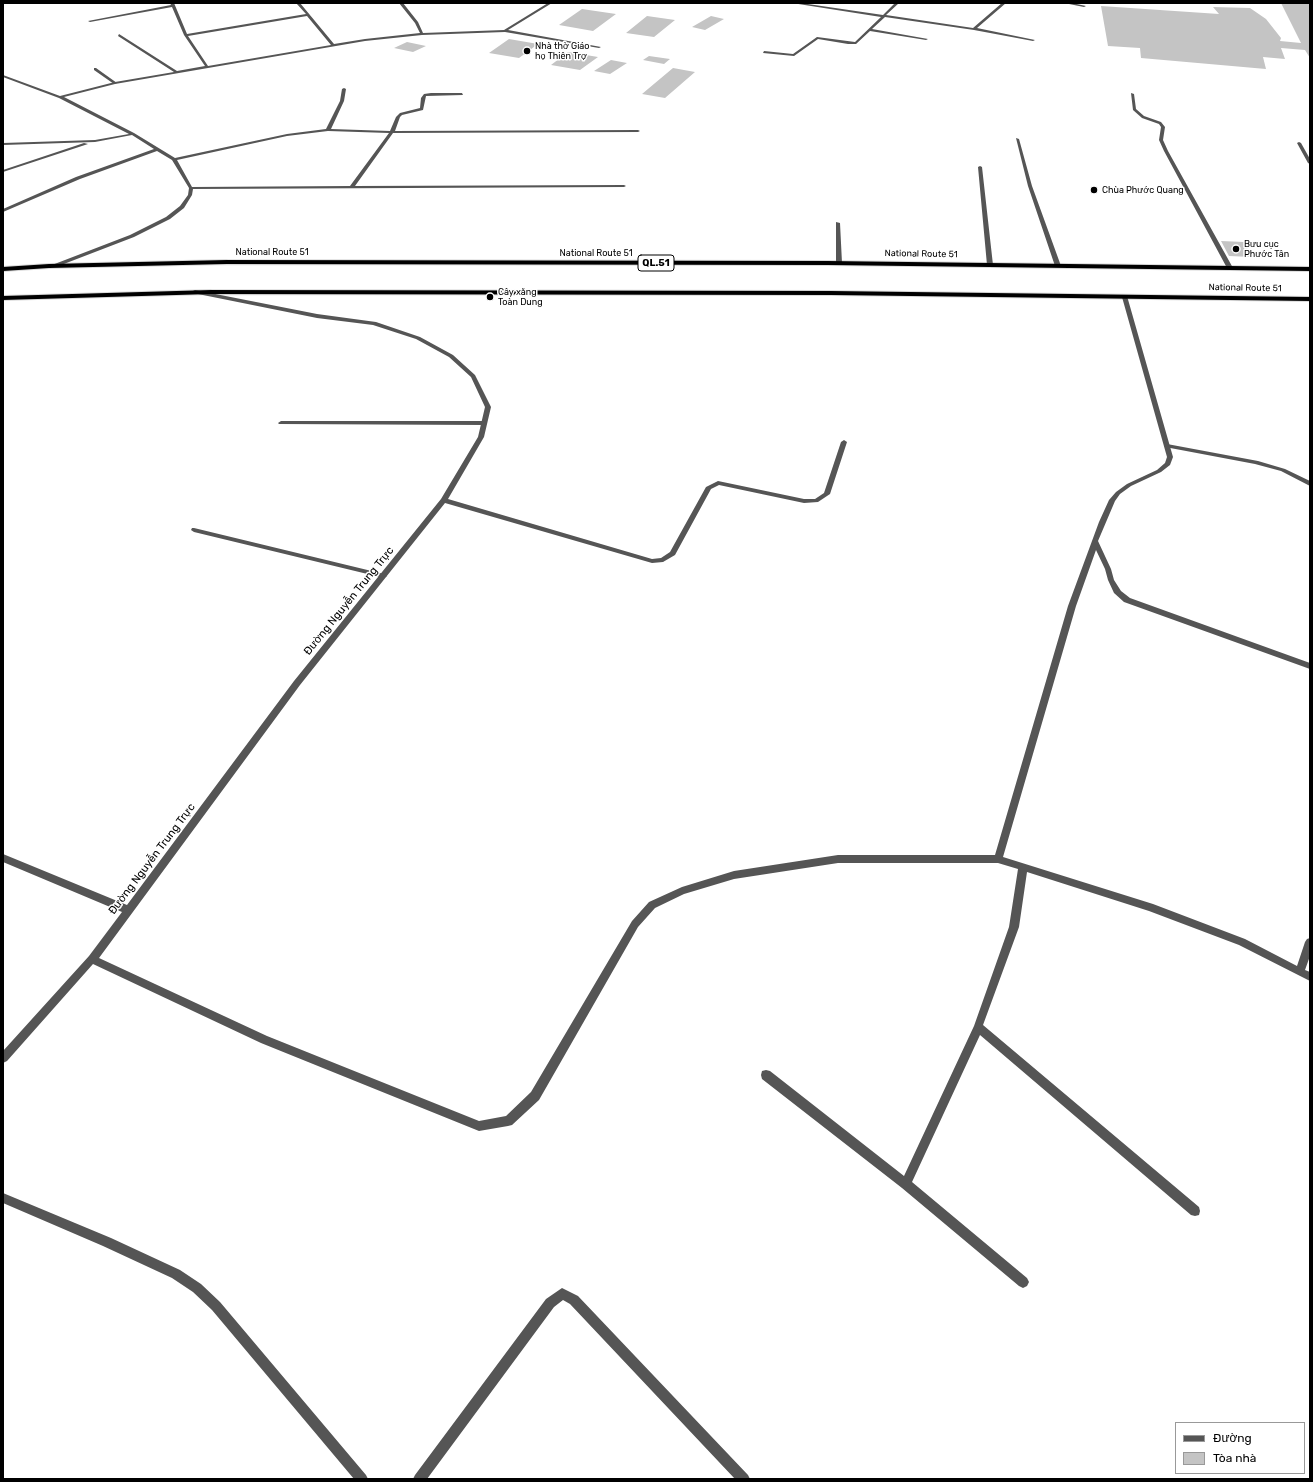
<!DOCTYPE html>
<html>
<head>
<meta charset="utf-8">
<style>
  body { margin:0 }
  #map { position:relative; width:1313px; height:1482px; overflow:hidden; background:#fff; font-family:Rubik,sans-serif }
  canvas { display:block }
  .frame { position:absolute; inset:0; border:4px solid #000; pointer-events:none }
  .legend { position:absolute; left:1175px; top:1422px; width:130px; height:52px; box-sizing:border-box; background:#fff; border:1px solid #999; margin:0; padding:5px 7px; list-style:none; font-size:12px; color:#000 }
  .legend li { display:flex; align-items:center; gap:8px; height:20px }
  .legend b { width:20px; border:1px solid #999 }
</style>
</head>
<body>
<div id="map">
<canvas width="1313" height="1482"></canvas>
<div class="frame"></div>
<ul class="legend">
<li><b style="height:5px;background:#555"></b>Đường</li>
<li><b style="height:11px;background:#c4c4c4"></b>Tòa nhà</li>
</ul>
</div>
<script>
const g = document.querySelector('canvas').getContext('2d');
g.lineJoin = 'round';
function shape(rows) {
  const path = new Path2D();
  for (const r of rows) {
    path.moveTo(r[0], r[1]);
    for (let i = 2; i < r.length; i += 2) path.lineTo(r[i], r[i + 1]);
  }
  return path;
}
function paint(path, color) {
  g.fillStyle = color;
  g.fill(path, 'evenodd');
}
function trace(path, color, width, dash) {
  g.strokeStyle = color;
  g.lineWidth = width;
  g.lineCap = dash ? 'butt' : 'round';
  g.setLineDash(dash || []);
  g.stroke(path);
}
function write(font, color, halo, rows, align = 'center') {
  g.font = font + ' Rubik,sans-serif';
  g.lineWidth = 3;
  g.setLineDash([]);
  g.textBaseline = 'middle';
  g.strokeStyle = halo;
  g.fillStyle = color;
  for (const [text, x, y, turn = 0] of rows) {
    g.save();
    g.translate(x, y);
    g.rotate((+turn || 0) * Math.PI / 180);
    g.textAlign = isNaN(turn) ? turn : align;
    if (halo) g.strokeText(text, 0, 0);
    g.fillText(text, 0, 0);
    g.restore();
  }
}
paint(shape([
  [3,3,110,3,108,4,3,4,3,3]
]), '#a3a3a3');
paint(shape([
  [1281,3,1310,3,1310,58,1305,50,1281,48,1285,59,1263,57,1266,69,1141,58,1140,48,1108,46,1101,6,1219,14,1213,7,1250,8,1266,19,1281,38,1280,41,1301,43],
  [582,9,616,14,593,31,559,25],
  [647,16,675,20,654,37,626,33],
  [711,16,724,19,705,30,692,27],
  [509,39,538,44,519,58,489,53],
  [407,42,426,46,413,52,394,48],
  [568,52,598,57,580,70,551,65],
  [649,56,670,59,664,64,643,60],
  [611,60,627,63,610,74,594,71],
  [673,68,695,72,665,98,642,94],
  [1221,241,1244,242,1252,257,1229,256]
]), '#c4c4c4');
const highway = shape([
  [227,260,828,261,1310,267,1310,271,828,265,227,264,49,268,3,271,3,267,49,264,227,260],
  [211,290,831,291,1310,297,1310,301,831,295,211,294,3,300,3,296,211,290]
]);
trace(highway, '#dbdbdb', 2);
paint(shape([
  [94,68,96,68,117,83,114,84,94,70,94,68],
  [1016,138,1019,139,1032,186,1061,266,1060,267,1055,266,1028,186,1016,138],
  [980,166,982,167,993,265,990,267,987,265,978,167,980,166],
  [836,222,840,223,842,263,839,265,836,263,836,222],
  [281,421,484,421,487,423,484,425,279,424,278,423,281,421],
  [1167,444,1258,461,1285,469,1310,481,1310,486,1281,471,1255,464,1165,447,1164,446,1167,444],
  [192,528,194,528,384,574,387,576,384,578,194,532,191,530,192,528]
]), '#555');
paint(shape([
  [170,3,174,3,187,34,306,14,296,3,300,3,334,44,365,39,420,33,415,23,399,3,403,3,418,22,423,33,504,30,548,3,552,3,508,30,601,47,599,48,505,32,422,35,365,41,115,84,64,97,134,133,175,158,287,134,326,129,340,101,342,89,344,88,346,89,344,101,331,129,390,131,396,117,400,113,420,108,421,98,424,94,431,93,462,93,463,95,426,96,423,110,402,115,400,117,395,131,638,130,640,131,638,132,393,133,355,186,624,185,626,186,624,187,193,189,192,195,184,208,170,219,134,237,56,267,52,267,52,265,130,235,166,217,180,206,188,195,189,188,172,160,157,151,80,179,3,212,3,209,76,177,154,149,132,135,95,142,3,145,3,143,95,140,129,134,59,98,3,77,3,75,60,96,115,82,174,72,118,36,119,34,177,71,205,66,184,35,172,7,90,22,88,21,171,5,170,3],
  [307,16,331,45,208,66,188,36,307,16],
  [328,131,389,133,350,186,192,187,177,160,287,136,328,131],
  [792,3,801,3,883,15,895,3,899,3,886,15,973,28,1002,3,1006,3,977,28,1035,40,1033,41,974,30,885,17,872,29,928,39,926,40,870,31,856,44,848,44,818,39,794,56,763,53,764,51,793,54,817,37,855,42,881,17,792,3],
  [1064,3,1072,3,1086,6,1084,7,1064,3],
  [1131,93,1134,94,1136,109,1144,116,1161,122,1165,127,1163,140,1168,151,1233,268,1232,269,1227,268,1164,151,1159,140,1161,127,1159,124,1142,118,1133,110,1131,93],
  [1299,142,1301,143,1310,159,1310,164,1308,163,1297,143,1299,142],
  [84,143,88,144,3,172,3,170,84,143],
  [195,290,317,314,376,322,420,337,453,355,475,375,491,407,484,437,448,499,652,559,661,558,670,552,706,487,718,481,804,499,815,499,824,493,841,442,844,440,847,442,830,494,818,502,804,503,719,485,711,489,675,555,663,562,652,563,445,503,300,685,99,958,267,1036,479,1121,506,1116,531,1092,632,921,649,902,682,887,734,871,838,855,995,855,1068,606,1099,522,1109,500,1116,492,1127,484,1157,470,1165,463,1167,457,1122,297,1127,296,1173,457,1170,465,1161,472,1131,486,1120,494,1115,501,1098,541,1111,569,1114,580,1121,591,1130,598,1310,663,1310,669,1124,602,1114,593,1108,580,1105,569,1096,550,1076,606,1003,857,1153,904,1245,939,1297,966,1305,942,1307,939,1310,938,1310,956,1305,970,1310,972,1310,981,1239,945,1149,911,1027,872,1019,927,983,1025,1199,1207,1200,1211,1199,1215,1195,1216,1191,1215,980,1035,912,1182,1027,1278,1029,1282,1027,1286,1023,1288,1019,1286,902,1188,762,1079,761,1075,762,1071,766,1070,770,1071,904,1176,974,1026,1009,927,1018,869,998,863,838,863,734,879,684,894,655,908,638,927,539,1100,512,1125,508,1126,479,1131,261,1043,93,964,7,1061,3,1063,3,1051,89,956,122,912,3,862,3,854,127,905,294,681,441,499,478,437,485,407,471,377,449,357,416,339,373,325,317,318,193,293,193,291,195,290],
  [3,1193,111,1238,180,1270,201,1284,220,1302,366,1475,368,1479,354,1479,212,1310,193,1292,172,1278,103,1246,3,1203,3,1193],
  [562,1288,578,1296,748,1475,750,1479,735,1479,570,1304,563,1300,554,1307,427,1479,413,1479,415,1475,546,1299,562,1288]
]), '#555');
paint(highway, '#000');
for (const [x, y, r, color] of [
  [527,51,4,"#000"],
  [1094,190,4,"#000"],
  [1236,249,4,"#000"],
  [490,297,4,"#000"]
]) {
  const dot = new Path2D();
  dot.arc(x, y, r, 0, 2 * Math.PI);
  g.fillStyle = color;
  g.fill(dot);
  trace(dot, '#fff', 1.5);
}
write('9px', '#000', '#fff', [
  ["Nhà thờ Giáo",535,46],
  ["họ Thiên Trợ",535,56],
  ["Chùa Phước Quang",1102,190],
  ["Bưu cục",1244,244],
  ["Phước Tân",1244,254],
  ["Cây xăng",498,292],
  ["Toàn Dung",498,302]
], 'left');
write('9px', '#000', '#fff', [
  ["National Route 51",272,252],
  ["National Route 51",596,253],
  ["National Route 51",921,254,1],
  ["National Route 51",1245,288,1]
]);
for (const [x, y, w] of [
  [656,263,36]
]) {
  const box = new Path2D();
  box.roundRect(x - w / 2, y - 8, w, 16, 3);
  g.fillStyle = '#fff';
  g.fill(box);
  trace(box, '#000', 1);
}
write('bold 10px', '#000', null, [
  ["QL.51",656,263]
]);
write('11px', '#000', '#fff', [
  ["Đường Nguyễn Trung Trực",349,601,-51],
  ["Đường Nguyễn Trung Trực",152,859,-53]
]);
</script>
</body>
</html>
